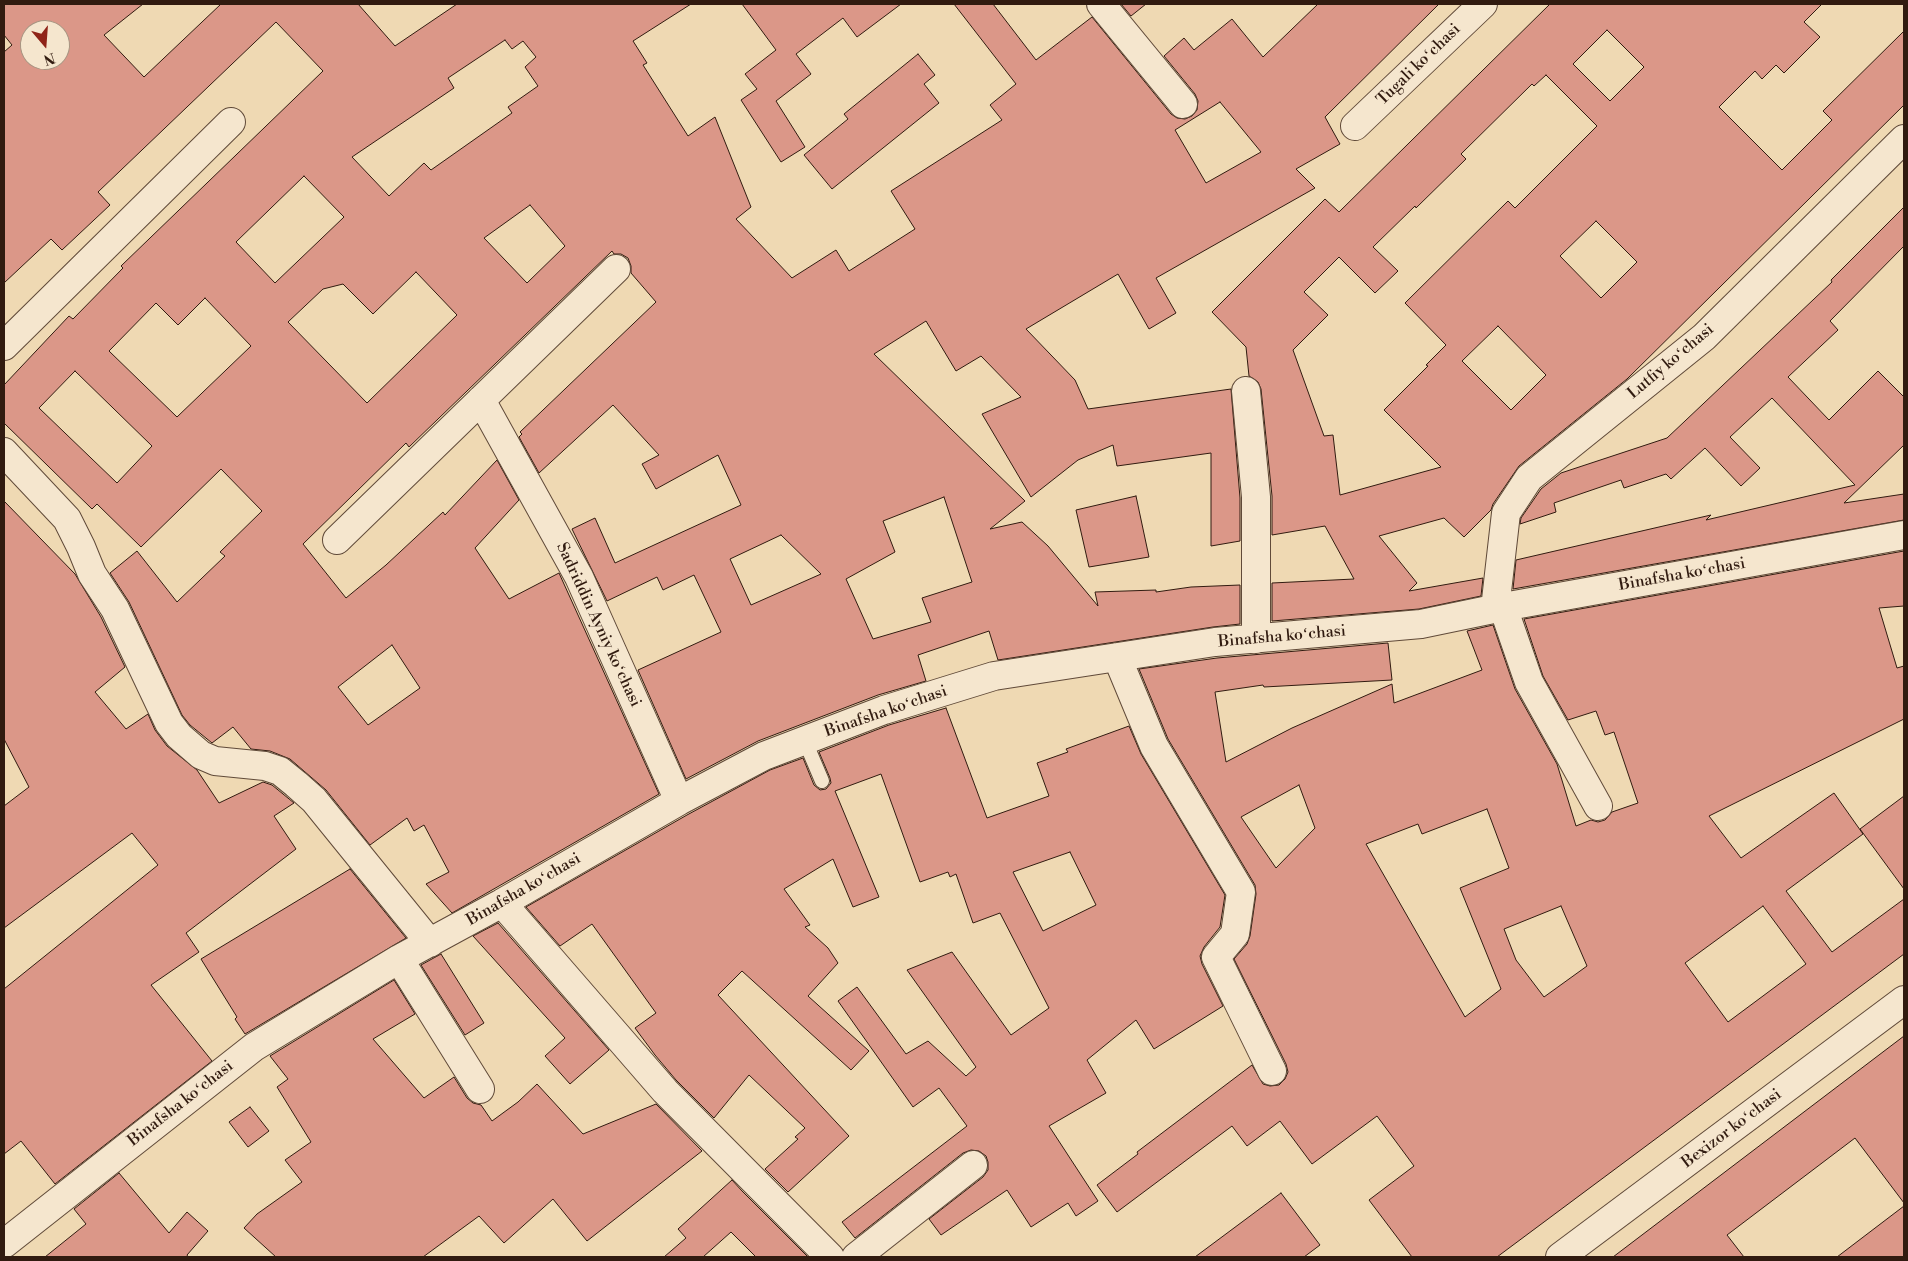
<!DOCTYPE html>
<html>
<head>
<meta charset="utf-8">
<style>
  body { margin:0 }
  #map { position:relative; width:1908px; height:1261px; overflow:hidden; background:#efd9b3; font-family:"Libre Bodoni",serif }
  canvas { display:block }
  .frame { position:absolute; inset:0; border:5px solid #311b10; pointer-events:none }
  .north { position:absolute; left:20px; top:20px; width:50px; height:50px; box-sizing:border-box; background:#f5e6ce; border:1px solid #a79582; border-radius:50%; rotate:162deg; font-size:14px; font-weight:700; line-height:20px; text-align:center; color:#311b10 }
  .north::after { content:''; display:block; margin:auto; width:18px; height:22px; background:#8f2418; clip-path:polygon(50% 0,100% 100%,50% 72%,0 100%) }
</style>
</head>
<body>
<div id="map">
<canvas width="1908" height="1261"></canvas>
<div class="frame"></div>
<div class="north">N</div>
</div>
<script>
const g = document.querySelector('canvas').getContext('2d');
g.lineJoin = 'round';
function paint(path, color) {
  g.fillStyle = color;
  g.fill(path, 'evenodd');
}
function shape(rows) {
  const path = new Path2D();
  for (const r of rows) {
    path.moveTo(r[0], r[1]);
    for (let i = 2; i < r.length; i += 2) path.lineTo(r[i], r[i + 1]);
  }
  return path;
}
function trace(path, color, width, dash) {
  g.strokeStyle = color;
  g.lineWidth = width;
  g.lineCap = dash ? 'butt' : 'round';
  g.setLineDash(dash || []);
  g.stroke(path);
}
function write(font, color, halo, rows, align = 'center') {
  g.font = font + ' "Libre Bodoni",serif';
  g.lineWidth = 5;
  g.setLineDash([]);
  g.textBaseline = 'middle';
  g.strokeStyle = halo;
  g.fillStyle = color;
  for (const [text, x, y, turn = 0] of rows) {
    g.save();
    g.translate(x, y);
    g.rotate((+turn || 0) * Math.PI / 180);
    g.textAlign = isNaN(turn) ? turn : align;
    if (halo) g.strokeText(text, 0, 0);
    g.fillText(text, 0, 0);
    g.restore();
  }
}
const building = shape([
  [4,4,143,4,104,35,144,77,221,4,358,4,395,46,457,4,691,4,633,41,647,63,643,65,688,136,715,117,751,207,736,219,792,278,836,250,849,271,915,229,891,191,1002,120,990,105,1016,84,954,4,993,4,1036,60,1092,17,1171,114,1177,118,1185,119,1192,116,1197,110,1198,101,1195,94,1164,56,1184,38,1194,50,1232,19,1263,57,1318,4,1439,4,1325,117,1340,144,1296,169,1315,188,1156,278,1176,313,1149,329,1118,274,1026,329,1075,380,1088,409,1231,389,1240,498,1240,541,1211,546,1211,453,1117,466,1113,445,1078,460,1031,497,982,414,1021,397,981,356,956,371,926,321,874,354,1025,501,990,529,1022,522,1048,546,1098,606,1095,592,1156,590,1156,592,1191,587,1240,585,1240,624,1213,627,998,660,989,631,918,655,926,681,878,695,758,741,686,779,638,670,721,632,694,575,663,590,657,577,607,601,572,529,595,518,615,563,741,505,718,455,656,489,642,464,659,455,613,405,539,473,519,437,522,434,520,432,656,302,631,273,631,266,628,258,621,254,614,254,612,251,409,447,406,443,303,544,346,598,386,565,443,512,445,515,497,460,519,500,475,548,509,599,559,573,659,794,452,913,426,884,449,872,424,825,414,831,407,818,370,845,326,790,290,759,270,751,251,749,233,727,212,743,190,725,182,715,129,602,110,573,137,551,177,602,225,556,220,552,262,511,221,469,141,547,97,504,92,509,4,423,4,385,69,316,73,319,123,268,121,266,323,71,276,22,98,192,110,205,62,250,51,239,4,283,4,52,12,45,4,35,4,4],
  [30,30,60,30,60,60,30,60,30,30],
  [505,40,512,49,523,41,536,57,525,67,538,86,508,107,512,113,431,170,424,163,389,196,352,157,454,88,448,78,505,40],
  [1220,102,1261,152,1206,183,1175,130,1220,102],
  [304,176,344,217,275,283,236,242,304,176],
  [530,205,565,246,527,283,484,238,530,205],
  [416,272,457,315,367,403,288,322,323,289,343,284,373,314,416,272],
  [205,298,251,346,177,417,109,351,156,303,178,325,205,298],
  [75,371,152,446,117,483,39,408,75,371],
  [944,497,972,582,922,598,931,622,873,639,846,579,895,552,883,521,944,497],
  [781,535,821,574,751,605,730,559,781,535],
  [392,645,420,688,368,725,338,687,392,645],
  [742,4,901,4,857,37,843,18,796,54,811,74,776,101,805,147,781,162,741,100,757,89,745,74,776,50,742,4],
  [1121,4,1146,4,1131,16,1121,4],
  [1550,4,1822,4,1804,22,1820,37,1784,73,1776,65,1762,79,1755,71,1719,107,1782,170,1832,120,1823,111,1904,31,1904,105,1627,379,1519,466,1493,504,1491,510,1464,537,1444,518,1379,536,1417,583,1409,591,1483,578,1481,596,1419,609,1272,621,1272,583,1354,579,1325,526,1272,535,1272,496,1261,389,1258,382,1249,376,1246,347,1212,312,1325,199,1339,212,1550,4],
  [1607,30,1644,67,1610,101,1573,64,1607,30],
  [1546,75,1597,126,1515,208,1508,201,1405,303,1446,345,1426,365,1428,366,1384,410,1441,467,1340,495,1333,435,1324,436,1293,350,1328,315,1304,292,1339,257,1375,293,1398,271,1373,247,1415,206,1416,208,1466,159,1461,154,1532,84,1534,86,1546,75],
  [1596,221,1637,262,1601,298,1560,256,1596,221],
  [1498,326,1546,375,1511,410,1462,361,1498,326],
  [918,54,935,75,924,84,939,103,832,189,804,155,848,119,844,114,918,54],
  [1904,207,1904,246,1830,321,1838,330,1788,377,1829,420,1878,371,1904,397,1904,445,1844,503,1904,494,1904,520,1513,589,1516,560,1711,515,1706,520,1855,485,1772,398,1730,437,1760,468,1741,486,1705,448,1671,479,1666,474,1624,488,1621,480,1554,503,1556,512,1520,524,1521,518,1541,489,1561,473,1667,438,1832,282,1831,280,1904,207],
  [1136,496,1149,557,1089,567,1076,510,1136,496],
  [4,501,75,574,101,617,125,667,95,692,126,729,148,714,155,730,167,746,197,770,219,803,263,782,272,785,294,803,274,816,296,849,186,933,199,952,151,985,212,1061,55,1184,21,1141,4,1154,4,989,158,865,132,833,4,928,4,806,29,787,4,739,4,501],
  [1904,551,1904,606,1879,608,1897,668,1904,666,1904,719,1709,816,1741,858,1834,793,1863,834,1786,891,1832,952,1904,899,1904,954,1497,1257,1412,1257,1369,1200,1414,1166,1377,1116,1312,1164,1280,1121,1247,1146,1232,1126,1117,1212,1097,1185,1138,1154,1137,1152,1252,1065,1263,1084,1270,1086,1279,1085,1285,1079,1288,1072,1286,1064,1234,959,1247,944,1250,936,1256,894,1255,885,1168,739,1139,669,1217,658,1388,643,1392,680,1264,687,1263,685,1215,692,1226,762,1292,728,1392,684,1394,703,1482,670,1467,631,1493,625,1515,689,1557,764,1576,826,1591,820,1598,822,1605,820,1612,812,1638,803,1614,732,1605,735,1596,711,1568,720,1543,676,1524,619,1904,551],
  [1299,785,1315,828,1276,868,1241,817,1299,785],
  [1487,809,1509,868,1460,888,1501,989,1465,1017,1366,844,1418,824,1422,834,1487,809],
  [1561,906,1587,966,1544,997,1516,960,1504,929,1561,906],
  [1763,906,1806,964,1728,1022,1685,963,1763,906],
  [946,708,987,818,1049,796,1037,763,1068,752,1066,749,1129,726,1141,754,1225,895,1220,927,1204,947,1200,956,1202,964,1223,1006,1154,1049,1136,1020,1087,1060,1106,1093,1049,1126,1098,1201,1076,1216,1068,1203,1031,1227,1007,1190,941,1235,929,1219,983,1177,988,1170,988,1162,986,1156,979,1151,971,1150,963,1153,855,1238,842,1222,967,1126,939,1088,913,1107,838,1001,857,987,906,1054,928,1041,966,1076,976,1067,907,970,952,952,1011,1035,1049,1008,1000,913,973,923,956,874,950,877,948,872,920,882,881,774,835,791,879,897,853,907,833,859,784,889,810,925,805,927,828,948,838,963,808,996,869,1051,851,1070,742,971,718,995,849,1136,788,1192,765,1169,798,1139,795,1137,805,1128,749,1075,714,1118,676,1080,655,1055,635,1028,656,1013,592,924,560,946,526,907,687,815,770,770,803,758,814,785,820,790,826,789,831,783,830,778,819,752,889,725,946,708],
  [1070,852,1096,905,1043,931,1013,872,1070,852],
  [1904,796,1904,889,1860,829,1904,796],
  [350,869,406,938,245,1034,235,1019,237,1017,201,959,350,869],
  [498,923,609,1050,570,1084,545,1056,565,1038,473,936,498,923],
  [441,954,484,1023,465,1035,421,965,441,954],
  [394,980,415,1014,373,1039,424,1098,454,1077,467,1098,473,1103,481,1105,492,1121,518,1102,537,1084,583,1134,656,1104,702,1151,587,1241,553,1199,504,1243,479,1216,423,1257,276,1257,244,1228,257,1214,302,1182,285,1160,311,1142,277,1087,288,1079,270,1056,394,980],
  [1904,1036,1904,1203,1855,1138,1727,1235,1744,1257,1613,1257,1904,1036],
  [250,1107,269,1131,248,1147,229,1122,250,1107],
  [119,1173,169,1233,187,1212,208,1231,187,1255,188,1257,45,1257,86,1224,74,1209,119,1173],
  [732,1180,742,1191,808,1257,756,1257,731,1232,703,1257,664,1257,686,1238,678,1229,732,1180],
  [1281,1193,1320,1245,1304,1257,1195,1257,1281,1193],
  [1904,1206,1904,1257,1837,1257,1904,1206]
]);
paint(building, '#db9788');
trace(building, '#311b10', 1);
const service = shape([
  [805,741,822,781]
]);
const minor = shape([
  [1101,4,1183,104],
  [1355,126,1483,4],
  [4,346,231,122],
  [1246,391,1256,497,1256,639],
  [481,400,579,577,679,801],
  [4,452,67,519,81,547,92,574,115,609,169,723,179,736,201,755,215,761,265,766,280,771,296,784,314,800,430,943],
  [337,540,616,269],
  [1503,607,1529,682,1598,806],
  [1495,609,1506,513,1529,478,1704,337,1904,139],
  [1117,657,1154,746,1241,892,1235,934,1216,957,1272,1071],
  [502,903,665,1091,830,1257],
  [399,959,480,1089],
  [4,1244,254,1047,399,959,502,903,679,801,764,756,884,710,994,676,1215,642,1421,624,1503,607,1904,535],
  [856,1257,973,1165],
  [1560,1257,1904,1000]
]);
trace(service, '#604a39', 16);
trace(minor, '#604a39', 30);
trace(service, '#f5e6ce', 14);
trace(minor, '#f5e6ce', 28);
write('16px', '#311b10', '#f5e6ce', [
  ["Tugali koʻchasi",1419,65,-44],
  ["Lutfiy koʻchasi",1671,362,-40],
  ["Binafsha koʻchasi",1682,575,-10],
  ["Sadriddin Ayniy koʻchasi",598,625,65],
  ["Binafsha koʻchasi",1282,637,-5],
  ["Binafsha koʻchasi",886,712,-19],
  ["Binafsha koʻchasi",524,890,-30],
  ["Binafsha koʻchasi",181,1104,-38],
  ["Bexizor koʻchasi",1732,1129,-37]
]);
</script>
</body>
</html>
